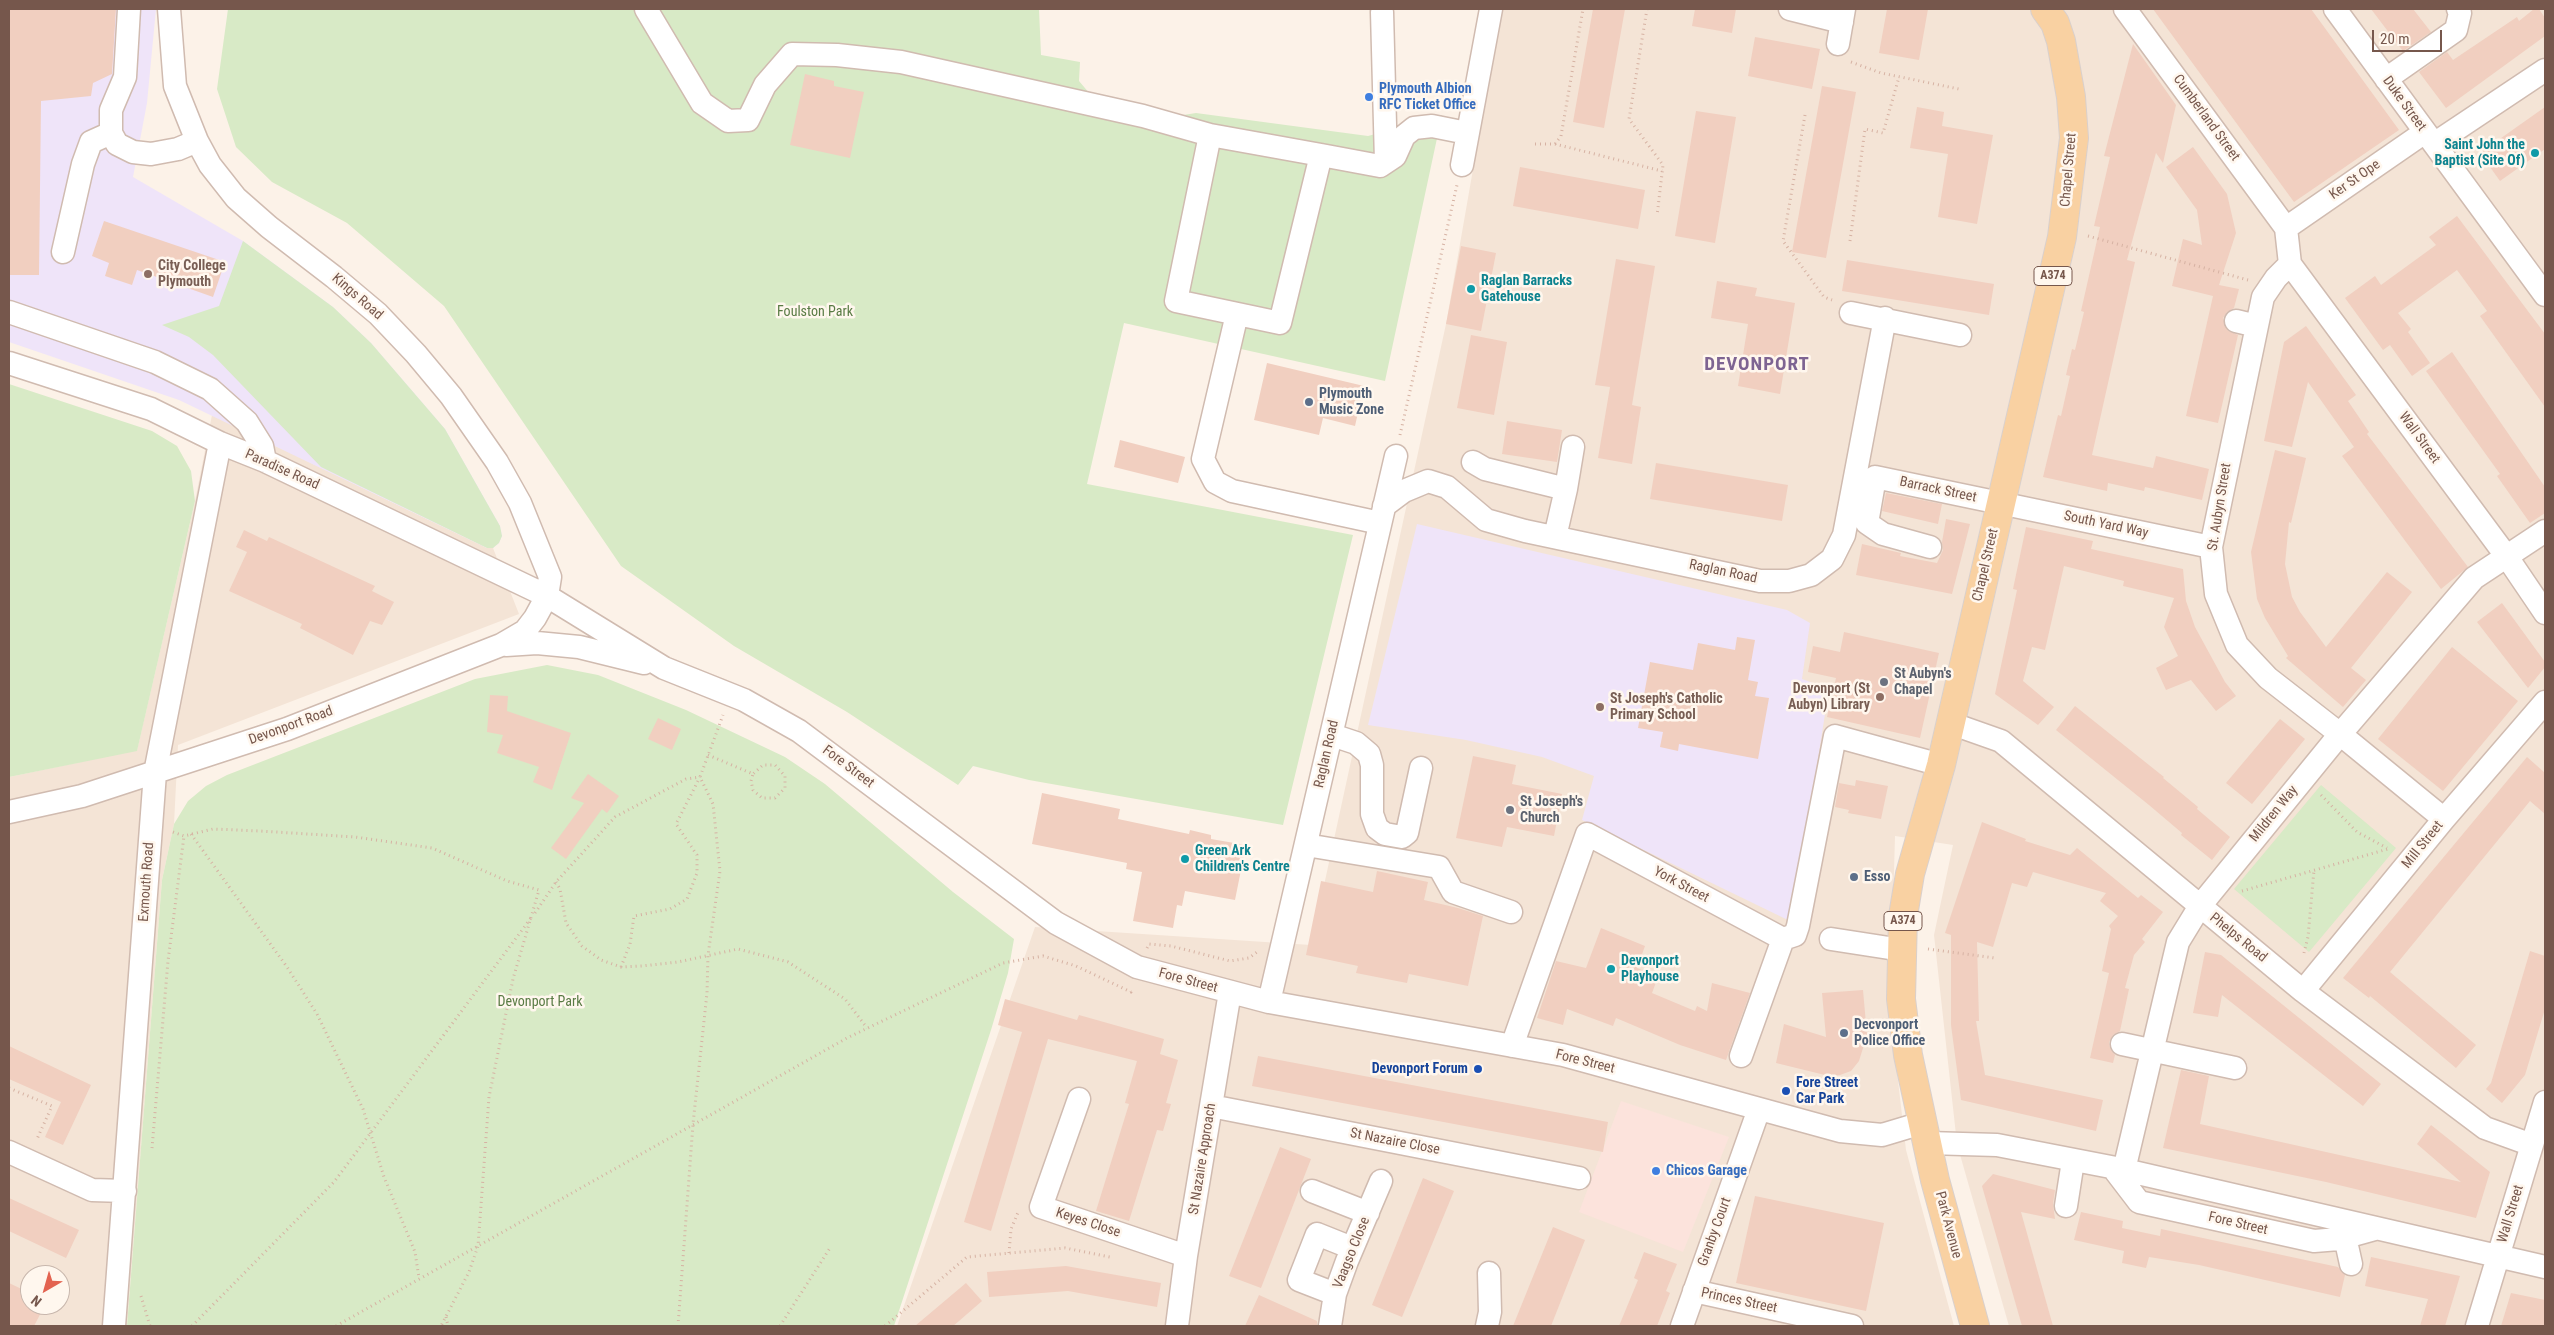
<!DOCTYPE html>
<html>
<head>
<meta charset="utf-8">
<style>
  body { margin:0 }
  #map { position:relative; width:2554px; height:1335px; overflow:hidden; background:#fcf2e8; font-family:"Roboto Condensed",sans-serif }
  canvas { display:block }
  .frame { position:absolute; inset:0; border:10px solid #76574c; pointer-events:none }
  .north { position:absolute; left:20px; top:1265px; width:50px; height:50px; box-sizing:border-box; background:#fff7ee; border:1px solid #c8b7ad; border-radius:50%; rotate:218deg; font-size:14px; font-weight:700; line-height:20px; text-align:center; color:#76574c }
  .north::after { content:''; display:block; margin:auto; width:18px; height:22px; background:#e36350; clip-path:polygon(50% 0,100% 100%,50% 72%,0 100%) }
  .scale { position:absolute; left:2372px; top:30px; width:70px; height:22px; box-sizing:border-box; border:2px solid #76574c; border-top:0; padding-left:6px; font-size:15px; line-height:18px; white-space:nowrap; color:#76574c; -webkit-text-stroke:4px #fff7ee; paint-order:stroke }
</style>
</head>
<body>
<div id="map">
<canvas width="2554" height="1335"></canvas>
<div class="frame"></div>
<div class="north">N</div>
<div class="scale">20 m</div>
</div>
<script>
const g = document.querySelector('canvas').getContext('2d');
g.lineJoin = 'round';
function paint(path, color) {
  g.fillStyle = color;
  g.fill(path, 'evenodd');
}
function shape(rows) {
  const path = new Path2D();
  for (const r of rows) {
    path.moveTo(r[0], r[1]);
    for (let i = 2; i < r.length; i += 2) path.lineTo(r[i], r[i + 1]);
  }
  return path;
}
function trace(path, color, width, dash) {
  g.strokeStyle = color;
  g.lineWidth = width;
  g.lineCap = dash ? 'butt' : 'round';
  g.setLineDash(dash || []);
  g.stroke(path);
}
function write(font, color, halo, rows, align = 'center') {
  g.font = font + ' "Roboto Condensed",sans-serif';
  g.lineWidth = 5;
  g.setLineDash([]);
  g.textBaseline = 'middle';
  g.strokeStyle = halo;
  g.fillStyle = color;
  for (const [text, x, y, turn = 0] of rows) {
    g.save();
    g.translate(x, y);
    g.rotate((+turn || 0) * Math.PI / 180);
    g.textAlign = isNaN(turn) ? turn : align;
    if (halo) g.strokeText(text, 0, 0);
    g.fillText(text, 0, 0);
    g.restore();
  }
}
paint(shape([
  [1501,9,2545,9,2545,1326,2009,1326,1957,1144,1934,935,1953,845,1895,836,1890,1011,1906,1150,1954,1326,897,1326,1035,927,1311,945,1446,324],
  [212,415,487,548,493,548,519,614,178,745,174,824,162,880,127,1326,9,1326,9,777,137,750,195,501],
  [30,1275,60,1275,60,1305,30,1305]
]), '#f4e4d6');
paint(shape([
  [1621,1101,1729,1137,1683,1252,1579,1212]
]), '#fce3dc');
paint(shape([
  [9,9,156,9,147,103,133,177,243,241,333,307,371,343,445,429,500,526,502,536,499,543,493,548,487,548,179,400,9,342],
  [1417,524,1787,610,1810,623,1802,679,1829,689,1792,922,1582,820,1594,776,1542,757,1466,740,1368,725]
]), '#efe4f9');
paint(shape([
  [228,9,1039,9,1041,55,1080,62,1079,81,1090,94,1177,116,1196,113,1368,136,1394,129,1408,120,1442,115,1385,381,1124,323,1087,484,1353,535,1283,825,1029,780,973,766,958,785,847,712,734,646,621,566,444,306,347,223,272,182,236,147,217,89],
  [243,241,333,307,371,343,445,429,500,526,502,536,499,543,493,548,487,548,321,467,213,355,189,337,162,325,219,306],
  [9,384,152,431,177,446,191,471,195,501,137,751,9,777],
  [547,665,598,675,686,710,785,757,825,784,953,892,1014,939,1008,973,991,1030,894,1326,127,1326,162,880,174,824,188,801,206,786,227,775,475,679],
  [2321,785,2396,848,2309,952,2234,889]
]), '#d8eac6');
paint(shape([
  [9,9,116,9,112,74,93,83,91,96,41,101,39,275,9,275],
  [1593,9,1625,9,1604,128,1573,122],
  [1695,9,1736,9,1732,33,1692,26],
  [1887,9,1928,9,1919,60,1879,53],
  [2153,9,2311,9,2399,130,2294,202],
  [2371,9,2413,9,2431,32,2403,51],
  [2534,9,2539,9,2545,18,2545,36,2446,108,2419,72,2447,52,2453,60,2517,17,2519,21],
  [1755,37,1820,49,1812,89,1748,76],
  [2133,44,2176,105,2163,163,2156,153,2127,260,2135,262,2092,455,2153,468,2156,456,2209,469,2202,500,2145,487,2144,491,2108,483,2107,491,2043,477,2058,415,2061,416,2070,376,2066,375,2072,349,2075,350,2084,312,2081,311,2100,227,2094,226,2110,157,2104,156],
  [805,74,834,81,834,86,864,92,850,158,790,145],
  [1822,86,1856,92,1826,258,1792,252],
  [1917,107,1944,112,1942,126,1993,135,1977,224,1938,217,1948,154,1910,148],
  [2545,107,2545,149,2500,181,2480,153],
  [1696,111,1736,117,1715,243,1675,236],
  [2193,147,2227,194,2236,233,2219,285,2239,289,2234,308,2227,312,2223,318,2227,330,2238,335,2218,423,2186,416,2213,296,2172,286,2183,239,2202,245,2197,210,2166,167],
  [1520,167,1645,190,1638,229,1513,206],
  [2457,216,2545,334,2545,407,2480,316,2487,311,2457,270,2398,313,2411,329,2408,332,2430,363,2412,376,2390,345,2383,350,2345,298,2375,276,2381,285,2436,245,2429,237],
  [104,221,225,262,213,297,137,270,132,285,105,276,109,263,92,256],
  [1461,246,1496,253,1481,331,1446,324],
  [1616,259,1655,266,1632,405,1641,407,1632,464,1598,458,1610,387,1595,385],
  [1847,260,1994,284,1989,315,1842,291],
  [1717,281,1757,288,1755,296,1795,303,1780,394,1738,386,1748,324,1711,318],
  [2306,326,2356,395,2348,401,2369,432,2367,434,2468,567,2441,589,2342,456,2354,447,2308,382,2292,447,2264,441,2284,342],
  [1471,335,1507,342,1494,415,1457,408],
  [2452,352,2545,487,2545,513,2530,523,2497,476,2500,474,2426,371],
  [1267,363,1364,386,1355,426,1323,418,1319,435,1254,420],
  [1507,421,1562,430,1557,462,1502,454],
  [1120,440,1185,457,1178,483,1114,467],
  [2275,450,2306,458,2291,523,2289,522,2285,564,2292,597,2300,612,2326,647,2387,572,2412,592,2351,668,2366,680,2343,707,2286,658,2288,656,2265,618,2257,599,2251,552],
  [1656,463,1788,485,1782,521,1650,499],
  [1886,493,1942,504,1938,524,1882,511],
  [1946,519,1970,524,1952,594,1856,575,1862,544,1901,553,1900,556,1937,563,1943,550,1942,542],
  [2026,527,2093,541,2091,549,2183,569,2186,601,2195,627,2225,682,2236,696,2216,711,2191,680,2166,690,2156,668,2178,656,2164,627,2174,598,2123,586,2124,581,2064,566,2045,650,2032,647,2023,681,2054,707,2038,725,1995,694,2017,590,2013,589],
  [244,530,267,541,269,537,375,586,372,591,394,602,382,625,370,621,353,655,300,628,302,624,229,591,247,552,236,547],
  [2502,603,2545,662,2545,667,2528,688,2477,622],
  [1844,632,1939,653,1920,738,1827,717,1836,678,1808,672,1813,646,1840,652],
  [1737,637,1755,640,1748,680,1758,682,1755,696,1769,698,1758,759,1679,744,1678,751,1660,747,1663,732,1638,728,1650,662,1693,670,1698,643,1735,650],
  [2452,647,2518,701,2443,791,2378,739],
  [490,695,508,696,507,711,571,733,552,790,533,782,539,767,497,753,503,735,487,732],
  [2075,706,2164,777,2163,778,2198,807,2197,809,2230,837,2212,860,2181,835,2182,833,2149,805,2056,730],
  [658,718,681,729,672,750,648,739],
  [2280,719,2305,739,2252,804,2226,783],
  [1473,756,1516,765,1512,784,1562,794,1554,836,1507,827,1502,847,1456,838],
  [2527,757,2545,773,2545,814,2530,801,2390,972,2476,1045,2456,1068,2370,996,2369,998,2343,978],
  [588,774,619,796,607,813,602,809,566,859,551,848,584,803,571,798],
  [1856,780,1888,786,1881,819,1848,813,1849,810,1835,807,1839,783,1855,786],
  [1042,793,1120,809,1118,819,1189,834,1190,830,1211,835,1211,839,1246,845,1235,900,1185,891,1182,906,1177,905,1173,928,1133,921,1142,872,1126,869,1127,863,1032,844],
  [1982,822,2026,839,2025,841,2070,855,2077,848,2138,898,2141,895,2163,912,2142,939,2145,942,2134,955,2125,988,2129,989,2120,1031,2113,1035,2109,1042,2110,1048,2115,1055,2113,1063,2090,1058,2109,973,2102,971,2111,929,2109,926,2118,916,2100,901,2106,893,2033,872,2027,887,2012,883,1993,947,1977,942,1979,1021,1976,1021,1985,1075,2103,1100,2096,1131,1961,1100,1951,1025,1951,935,1945,933],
  [1377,871,1428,882,1424,900,1458,908,1483,916,1468,986,1409,974,1407,983,1356,973,1358,966,1306,955,1321,881,1373,892],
  [1601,928,1645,946,1637,968,1658,977,1652,993,1695,1011,1697,1006,1707,1011,1712,983,1750,993,1726,1060,1680,1045,1616,1018,1613,1026,1567,1009,1563,1025,1537,1018,1556,961,1586,968],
  [2530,951,2545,956,2545,1009,2525,1075,2502,1103,2486,1089,2491,1083],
  [2205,952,2221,955,2381,1084,2363,1106,2222,995,2218,1017,2193,1013],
  [1863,990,1867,1035,1859,1061,1851,1071,1840,1075,1829,1076,1776,1063,1784,1024,1826,1037,1822,993],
  [1005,999,1077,1020,1079,1015,1164,1039,1160,1054,1178,1060,1166,1103,1171,1104,1163,1131,1157,1130,1129,1221,1096,1211,1129,1104,1125,1103,1137,1061,1048,1039,991,1231,964,1222,1022,1032,998,1025],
  [9,1046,91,1085,63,1145,45,1137,61,1102,9,1079],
  [1258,1056,1608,1122,1603,1152,1252,1086],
  [2181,1070,2209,1076,2200,1124,2461,1182,2417,1144,2431,1125,2490,1172,2476,1218,2326,1182,2163,1148],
  [1280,1147,1311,1159,1261,1288,1229,1276],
  [1993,1174,2055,1190,2053,1204,2055,1219,2021,1212,2053,1326,2022,1326,1982,1186],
  [1423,1178,1454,1191,1402,1317,1372,1305],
  [1755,1196,1884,1223,1866,1311,1736,1283],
  [9,1198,79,1230,66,1258,9,1231],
  [2081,1212,2123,1221,2122,1228,2160,1236,2161,1229,2338,1267,2345,1275,2340,1297,2199,1265,2149,1257,2146,1268,2122,1263,2124,1251,2074,1240],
  [1553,1227,1585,1240,1551,1326,1513,1326],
  [1644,1252,1677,1264,1666,1291,1670,1293,1657,1326,1619,1326,1638,1280,1634,1278],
  [2371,1257,2460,1276,2445,1326,2420,1326,2428,1299,2365,1286],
  [1066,1266,1161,1283,1157,1307,1068,1291,989,1297,987,1272],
  [9,1283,30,1293,30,1305,45,1305,34,1326,9,1326],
  [966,1283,982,1301,959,1321,953,1326,915,1326],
  [2511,1293,2545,1300,2545,1326,2501,1326],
  [1259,1295,1317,1321,1317,1326,1245,1326]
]), '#f1cfc0');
const minor = shape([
  [129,9,125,77,111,110,111,133,117,144,133,152,151,154,178,149,197,141],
  [646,9,702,103,728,121,748,120,765,85,792,54,837,55,901,62,1143,116,1210,135],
  [1790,9,1842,22],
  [2125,9,2286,228,2290,264,2276,278,2263,297,2211,547,2216,594,2237,645,2268,678,2340,734,2444,819],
  [2335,9,2545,295],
  [1382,12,1386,162],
  [1838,44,1844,9],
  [2386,79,2456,30,2460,13,2458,9],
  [2434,144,2545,70],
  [1321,155,1210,135,1176,301,1280,323,1321,155,1380,166,1395,156,1404,136,1414,128,1432,126,1467,133],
  [1462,165,1491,9],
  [2286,228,2425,132],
  [63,252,83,164,91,142,111,133],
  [2290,264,2507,557,2545,613],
  [9,312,155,362,210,389,247,422,262,446,265,461],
  [1851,313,1960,335],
  [1237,314,1203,459,1215,482,1232,491,1380,523],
  [2236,321,2257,326],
  [9,363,151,409,220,443,265,461,547,596,664,668,744,700,799,731,1056,923,1137,967,1269,1002,1563,1055,1840,1131,1882,1135,1922,1123],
  [1473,462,1485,469,1566,489,1555,537],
  [1566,489,1573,447],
  [1384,506,1404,491,1428,481,1447,487,1486,520,1525,531,1760,581,1789,581,1811,575,1832,559,1844,535,1885,318],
  [1930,547,1883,534,1867,523,1875,477,2211,547],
  [506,645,537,643,579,647,644,663],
  [1950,723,2001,741,2303,991,2485,1128,2532,1145],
  [1332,735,1356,743,1369,754,1372,765,1372,814,1377,828,1385,834,1402,837,1407,833,1421,768],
  [9,812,82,796,287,729,501,645,525,631,535,618,547,596,550,577,520,503,497,462,451,396,416,354,378,314,334,277,269,227,236,198,210,165,197,141,175,86,169,9],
  [1306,845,1439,867,1453,892,1511,912],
  [1831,939,1902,950],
  [2303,991,2444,819,2545,702],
  [1269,1002,1396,456],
  [2122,1044,2235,1068],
  [1512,1046,1587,834,1783,939,1795,935,1798,926,1835,736,1941,765],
  [1741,1056,1783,939],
  [1079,1099,1041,1207,1186,1256],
  [1211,1106,1579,1178],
  [1928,1143,1997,1145,2116,1168,2545,1267],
  [9,1152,92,1190,125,1191],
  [2113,1168,2139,1202,2314,1241,2339,1239,2375,1229],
  [2124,1170,2178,942,2200,906,2336,739,2474,578,2545,531],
  [1312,1191,1368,1213],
  [2066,1206,2073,1161],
  [2345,1237,2351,1264],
  [1694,1291,1852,1326],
  [1335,1294,1299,1280,1317,1234,1352,1248],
  [114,1326,155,773,220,443],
  [1177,1326,1186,1256,1230,992],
  [1330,1326,1335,1294,1347,1261,1381,1181],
  [1487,1326,1490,1312,1489,1273],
  [1682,1326,1759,1109],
  [2477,1326,2545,1102]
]);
const major = shape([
  [1975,1326,1935,1180,1908,1055,1901,999,1903,916,1910,874,1941,765,2062,237,2074,138,2071,97,2061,41,2055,23,2045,9]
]);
trace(minor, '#d0bbb0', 25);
trace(major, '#d9d0cd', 30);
trace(shape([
  [1647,9,1629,119,1663,165,1657,216],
  [1851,62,1881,73,1959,89],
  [1805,115,1783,241,1824,297,1832,300],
  [1535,144,1555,144,1561,136,1583,9],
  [1555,144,1662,171],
  [2088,236,2248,280],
  [1850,241,1865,129,1883,133,1899,77],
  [1400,435,1457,185],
  [708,755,753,774,751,781,753,790,762,798,775,798,785,788,785,776,775,765,763,765,753,774],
  [2321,795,2357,832,2387,848],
  [173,832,184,836,213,829,260,831,355,837,432,848,507,881,539,890,513,979,489,1097,478,1246,469,1272,441,1326],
  [191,834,287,967,317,1014,363,1109,384,1177,415,1252,419,1278],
  [556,882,560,889,566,923,582,946,601,960,621,967,642,966,678,962,738,949,788,962,845,999,867,1028],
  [2242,891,2388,849],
  [535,913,556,882,615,817,686,779,700,777],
  [1147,948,1149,944,1171,946,1230,961,1249,958,1257,952],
  [1928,949,1995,958],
  [2304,953,2308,937,2314,870],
  [621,967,630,944,634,916,670,909,687,899,697,873,697,855,676,824,700,777],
  [9,1088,52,1106,37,1139],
  [152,1148,168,961,184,836],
  [1009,1253,1011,1229,1019,1210],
  [141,1296,150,1326],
  [446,1317,448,1326],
  [192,1326,334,1182,531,918],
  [336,1326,847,1038,1003,963,1043,956,1076,966,1131,992,1132,988],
  [678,1326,693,1124,707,993,708,955,720,871,713,804,700,777,723,715],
  [780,1326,830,1248],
  [885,1326,967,1257,1065,1248,1110,1257]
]), '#d6b2a3', 3, [1, 4]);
trace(minor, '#fff', 22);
trace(major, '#f9d1a2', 28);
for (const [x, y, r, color] of [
  [1369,97,5,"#3f7fe0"],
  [2535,153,5,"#0f9aa8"],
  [148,274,5,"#8d6e63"],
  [1471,289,5,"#0f9aa8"],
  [1309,402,5,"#5c6f8a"],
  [1884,682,5,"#6b7280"],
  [1880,697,5,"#8d6e63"],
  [1600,707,5,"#8d6e63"],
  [1510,810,5,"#6b7280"],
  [1185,859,5,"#0f9aa8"],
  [1854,877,5,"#5c6f8a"],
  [1611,969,5,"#0f9aa8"],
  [1844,1033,5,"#5c6f8a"],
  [1478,1069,5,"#1a4fb4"],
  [1786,1091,5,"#1a4fb4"],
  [1656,1171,5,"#3f7fe0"]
]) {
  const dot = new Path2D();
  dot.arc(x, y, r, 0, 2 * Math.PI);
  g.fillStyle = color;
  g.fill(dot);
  trace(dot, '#fff7ee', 2);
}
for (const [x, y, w] of [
  [2053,276,38],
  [1903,921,38]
]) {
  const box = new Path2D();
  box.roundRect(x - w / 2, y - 9.5, w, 19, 4);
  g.fillStyle = '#fff7ee';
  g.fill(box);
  trace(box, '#76574c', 1);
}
write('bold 12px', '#76574c', null, [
  ["A374",2053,276],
  ["A374",1903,921]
]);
write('bold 14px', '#366cbe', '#fff7ee', [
  ["Plymouth Albion",1379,89],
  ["RFC Ticket Office",1379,105],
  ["Chicos Garage",1666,1171]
], 'left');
write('14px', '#76574c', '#fff7ee', [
  ["Duke Street",2404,104,54],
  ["Cumberland Street",2206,118,54],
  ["Chapel Street",2069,170,-85],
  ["Ker St Ope",2355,180,-35],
  ["Kings Road",357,297,41],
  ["Wall Street",2419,438,54],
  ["Paradise Road",282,470,24],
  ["Barrack Street",1938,490,12],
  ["St. Aubyn Street",2220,507,-81],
  ["South Yard Way",2106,525,12],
  ["Chapel Street",1986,565,-77],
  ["Raglan Road",1723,572,12],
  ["Devonport Road",291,726,-20],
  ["Raglan Road",1327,754,-77],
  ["Fore Street",848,767,37],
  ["Mildren Way",2274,814,-51],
  ["Mill Street",2423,845,-51],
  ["Exmouth Road",147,882,-86],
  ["York Street",1681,885,28],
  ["Phelps Road",2238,938,39],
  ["Fore Street",1188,981,15],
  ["Fore Street",1585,1062,14],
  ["St Nazaire Close",1395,1142,11],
  ["St Nazaire Approach",1203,1159,-81],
  ["Wall Street",2511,1214,-73],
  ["Keyes Close",1088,1223,18],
  ["Fore Street",2238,1224,13],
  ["Park Avenue",1948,1225,75],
  ["Granby Court",1715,1232,-70],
  ["Vaagso Close",1352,1253,-68],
  ["Princes Street",1739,1301,12]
]);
write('bold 14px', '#0d838f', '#fff7ee', [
  ["Saint John the",2525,145,"right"],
  ["Baptist (Site Of)",2525,161,"right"],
  ["Raglan Barracks",1481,281],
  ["Gatehouse",1481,297],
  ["Green Ark",1195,851],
  ["Children's Centre",1195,867],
  ["Devonport",1621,961],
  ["Playhouse",1621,977]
], 'left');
write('bold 14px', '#785e54', '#fff7ee', [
  ["City College",158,266],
  ["Plymouth",158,282],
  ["Devonport (St",1870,689,"right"],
  ["Aubyn) Library",1870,705,"right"],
  ["St Joseph's Catholic",1610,699],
  ["Primary School",1610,715]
], 'left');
write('14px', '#597b44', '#fff7ee', [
  ["Foulston Park",815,312],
  ["Devonport Park",540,1002]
]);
write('bold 14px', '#4e5e75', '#fff7ee', [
  ["Plymouth",1319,394],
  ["Music Zone",1319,410],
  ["Esso",1864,877],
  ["Decvonport",1854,1025],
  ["Police Office",1854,1041]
], 'left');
write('bold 14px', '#5b616d', '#fff7ee', [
  ["St Aubyn's",1894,674],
  ["Chapel",1894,690],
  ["St Joseph's",1520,802],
  ["Church",1520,818]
], 'left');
write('bold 14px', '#164399', '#fff7ee', [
  ["Devonport Forum",1468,1069],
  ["Fore Street",1796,1083,"left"],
  ["Car Park",1796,1099,"left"]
], 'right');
g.letterSpacing = '1px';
write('bold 19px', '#7e6492', '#fff7ee', [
  ["DEVONPORT",1757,365]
]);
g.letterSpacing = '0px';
</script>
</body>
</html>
